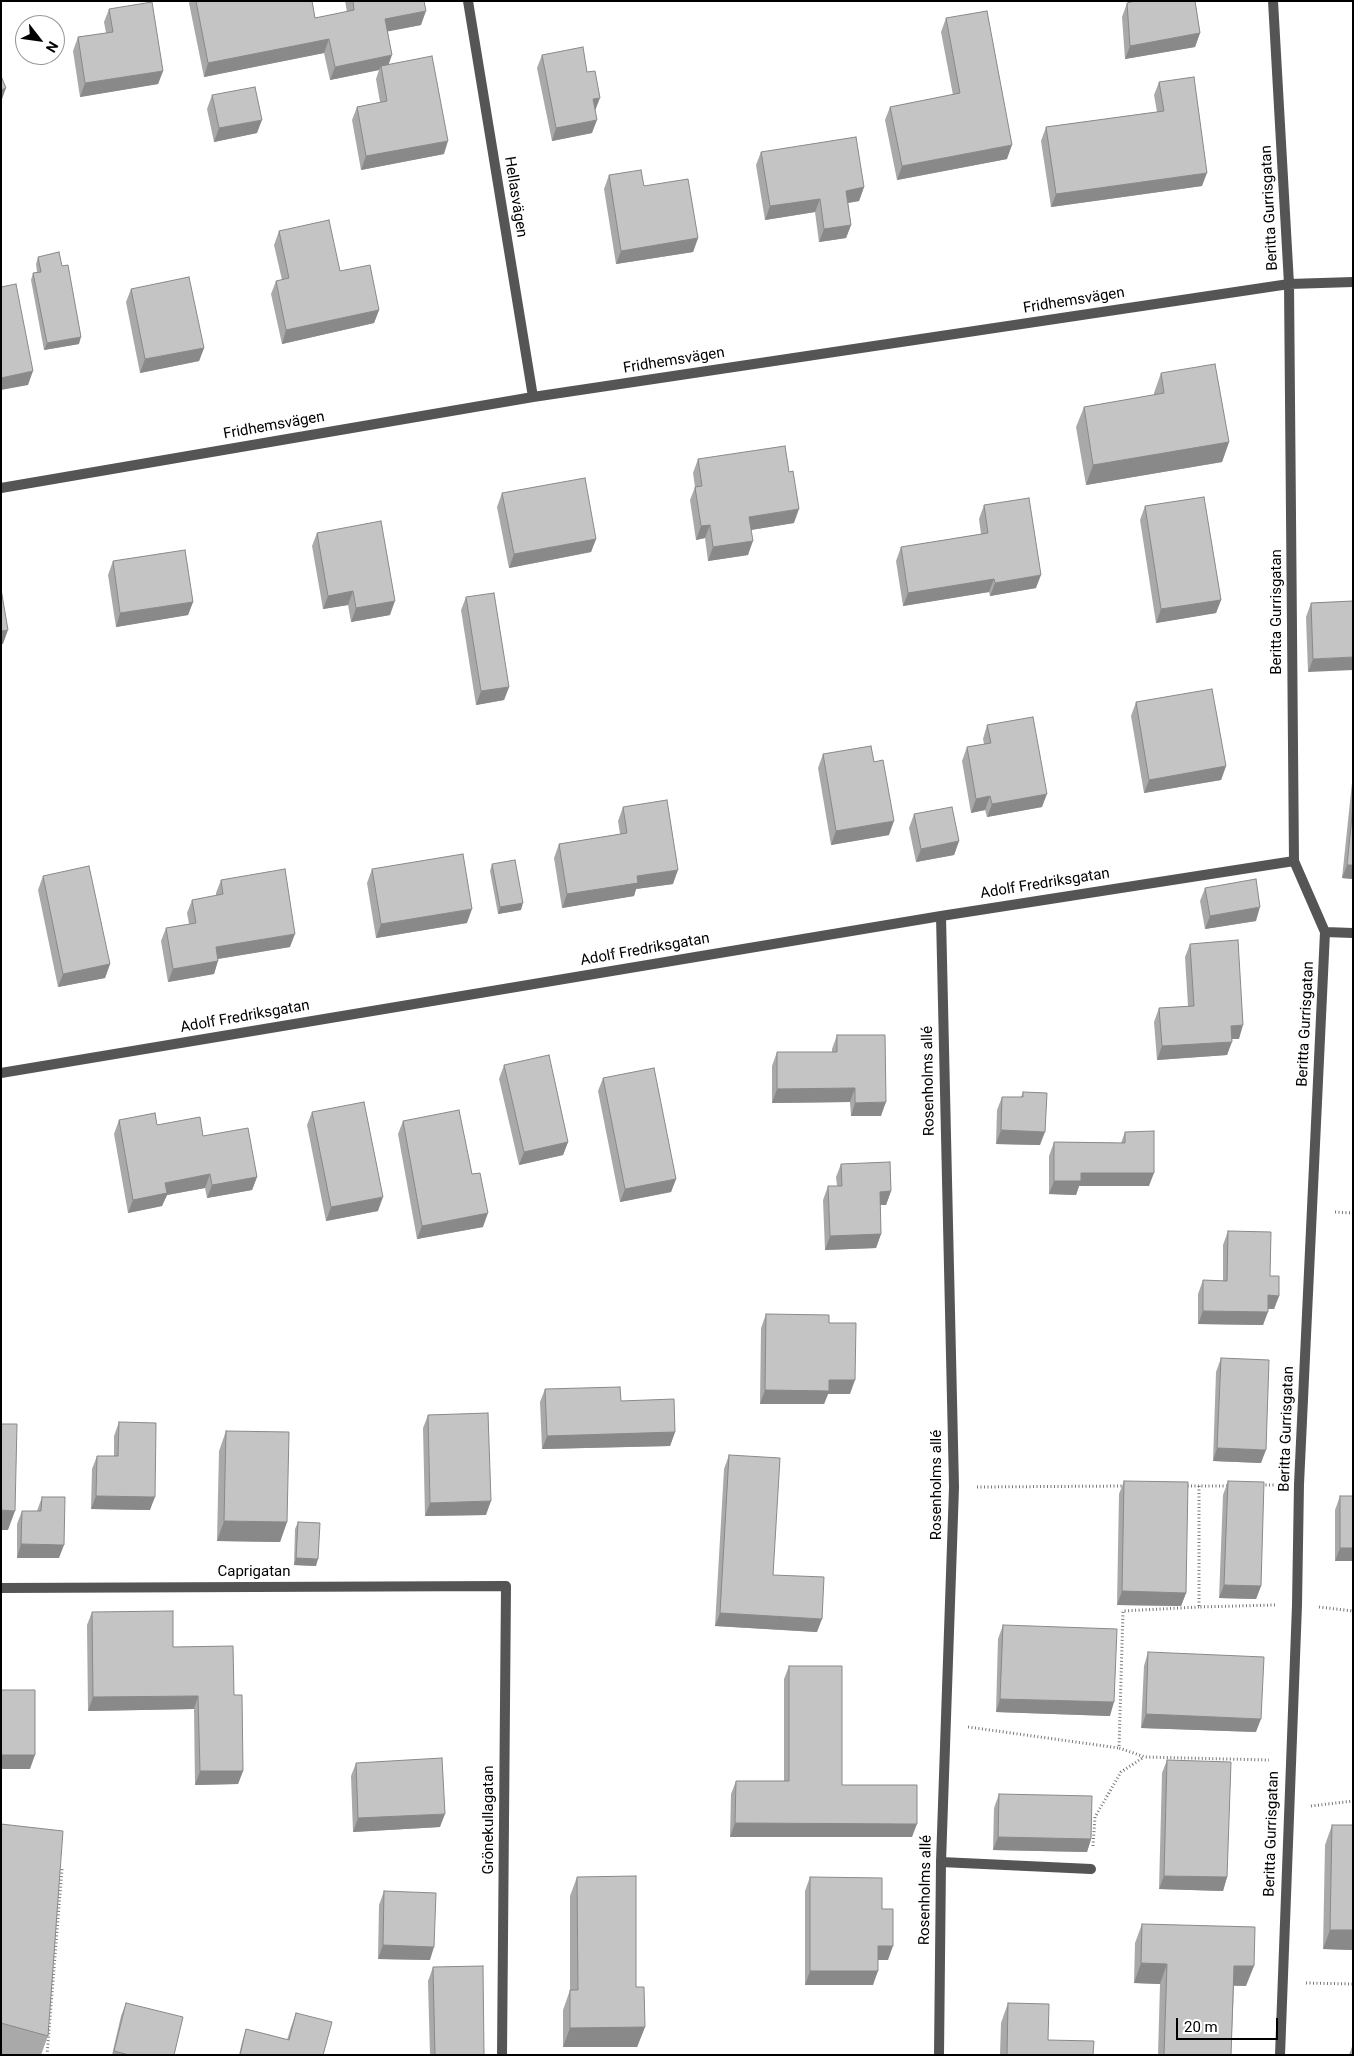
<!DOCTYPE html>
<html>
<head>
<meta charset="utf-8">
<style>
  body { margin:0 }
  #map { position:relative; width:1354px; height:2056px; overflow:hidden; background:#fff; font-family:Roboto,sans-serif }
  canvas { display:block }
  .frame { position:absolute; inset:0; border:2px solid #000; pointer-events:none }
  .north { position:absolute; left:15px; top:15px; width:50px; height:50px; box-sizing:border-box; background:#fff; border:1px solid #999; border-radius:50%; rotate:120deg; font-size:14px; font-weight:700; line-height:20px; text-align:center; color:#000 }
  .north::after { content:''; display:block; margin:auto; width:18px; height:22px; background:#000; clip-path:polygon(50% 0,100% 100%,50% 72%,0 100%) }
  .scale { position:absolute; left:1176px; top:2018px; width:102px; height:22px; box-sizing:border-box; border:2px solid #000; border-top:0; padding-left:6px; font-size:15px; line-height:18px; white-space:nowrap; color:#000; -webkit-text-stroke:4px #fff; paint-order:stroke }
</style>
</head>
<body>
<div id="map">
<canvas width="1354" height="2056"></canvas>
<div class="frame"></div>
<div class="north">N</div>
<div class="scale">20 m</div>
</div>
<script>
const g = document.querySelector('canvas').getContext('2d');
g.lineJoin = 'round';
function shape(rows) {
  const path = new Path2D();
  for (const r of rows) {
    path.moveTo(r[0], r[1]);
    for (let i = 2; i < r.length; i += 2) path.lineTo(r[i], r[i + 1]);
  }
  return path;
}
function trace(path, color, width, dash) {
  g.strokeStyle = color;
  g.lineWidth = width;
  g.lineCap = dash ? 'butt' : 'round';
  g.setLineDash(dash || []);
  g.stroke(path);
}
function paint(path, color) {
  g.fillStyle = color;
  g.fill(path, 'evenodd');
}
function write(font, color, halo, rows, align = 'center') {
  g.font = font + ' Roboto,sans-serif';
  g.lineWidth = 4.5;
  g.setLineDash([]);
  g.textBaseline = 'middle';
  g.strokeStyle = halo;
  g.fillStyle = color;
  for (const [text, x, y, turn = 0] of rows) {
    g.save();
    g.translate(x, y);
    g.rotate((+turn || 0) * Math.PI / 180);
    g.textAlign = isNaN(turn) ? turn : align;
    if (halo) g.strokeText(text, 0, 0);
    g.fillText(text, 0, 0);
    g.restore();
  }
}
trace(shape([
  [1335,1212,1353,1213],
  [1262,1485,1275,1485],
  [1184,1486,1228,1486],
  [1199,1486,1199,1607,1275,1605],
  [977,1487,1125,1486],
  [1199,1607,1123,1611,1119,1748,1145,1757,1269,1760],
  [1319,1607,1353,1611],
  [968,1727,1119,1748],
  [1311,1806,1353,1801],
  [1093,1846,1095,1817,1121,1772,1144,1757],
  [1306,1983,1353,1984],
  [47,2055,62,1869]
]), '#777', 3, [1, 2.5]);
trace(shape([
  [941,1862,1091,1869]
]), '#555', 10);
trace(shape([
  [468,1,533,397],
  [1273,1,1289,284,1294,861,1325,932,1299,1484,1297,1605,1280,2055],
  [1,488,533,397,1289,284,1353,282],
  [1325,932,1353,933],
  [1,1073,941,916,1294,861],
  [1,1588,506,1586,502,2055],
  [939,2055,941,1862,954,1487,941,916]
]), '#555', 10);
paint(shape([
  [190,1,312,1,315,18,347,12,345,1,424,1,421,25,388,31,389,64,444,154,361,170,352,120,357,107,380,102,376,79,379,70,330,80,324,53,204,77,189,3],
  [1132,1,1195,1,1200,33,1195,47,1125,59,1122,17,1127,3,1132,2],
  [109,9,163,71,158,84,80,97,73,51,78,37,106,33,104,22],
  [946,18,1007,159,897,180,885,120,890,107,953,95,941,32],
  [542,55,587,72,595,110,592,133,552,141,537,68],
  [1159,82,1202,186,1051,207,1041,141,1046,127,1157,112,1154,95],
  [212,95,257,133,214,142,207,109],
  [761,152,864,187,859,201,848,203,851,225,846,238,819,242,815,212,765,220,756,165],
  [609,175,644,186,698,238,693,252,616,264,604,189],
  [279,231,340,271,379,310,374,323,282,344,271,294,276,281,282,280,274,245],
  [38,257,79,344,44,350,31,280,33,273,37,272,36,264],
  [131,289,204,348,199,361,140,373,126,302],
  [1161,373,1229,442,1222,462,1086,485,1076,427,1084,407,1154,395,1154,393],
  [698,459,794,523,751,530,748,555,708,561,705,538,696,540,690,500,695,487,693,473],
  [502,493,596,539,591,552,509,568,497,507],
  [984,505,1036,588,990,596,989,592,903,606,896,561,901,547,981,534,979,519],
  [1145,506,1221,600,1216,613,1156,623,1140,520],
  [317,533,390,615,351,622,348,605,323,609,312,546],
  [113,561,193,602,188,615,116,627,108,575],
  [466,597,509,687,504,700,476,705,461,610],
  [1353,601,1308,672,1306,617,1311,603],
  [1136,702,1226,766,1221,780,1144,793,1131,716],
  [987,725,1042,807,987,817,985,810,971,813,962,761,967,747,984,744,983,739],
  [823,754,874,762,889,835,831,845,818,768],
  [1353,773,1353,879,1342,878],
  [623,807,673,884,636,889,634,896,562,908,554,858,559,844,620,834,618,821],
  [914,814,959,841,954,855,916,862,909,828],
  [492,864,521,910,498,914,490,871],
  [372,869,467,923,376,938,367,883],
  [43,876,110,964,105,978,58,987,38,890],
  [221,880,290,947,218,959,214,974,168,982,161,941,166,928,189,924,187,913,192,900,216,896,216,893],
  [1205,888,1256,921,1205,929,1200,901],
  [1190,944,1239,1039,1232,1039,1227,1055,1157,1060,1154,1022,1159,1008,1188,1006,1185,957],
  [837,1035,881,1116,851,1116,850,1102,772,1103,772,1066,777,1052,832,1052,832,1049],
  [504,1065,568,1142,563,1155,519,1165,499,1079],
  [603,1078,676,1179,671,1192,620,1202,598,1091],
  [1023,1092,1040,1145,996,1144,997,1110,1002,1097,1021,1097],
  [312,1112,378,1211,326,1221,307,1125],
  [119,1120,157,1125,203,1136,257,1177,252,1190,207,1198,205,1188,167,1195,162,1206,128,1213,114,1134],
  [403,1121,472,1174,483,1227,417,1239,398,1134],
  [1125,1132,1149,1186,1079,1186,1076,1195,1049,1194,1049,1156,1054,1142,1121,1143],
  [841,1164,891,1191,886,1205,880,1205,881,1234,876,1248,825,1250,823,1200,828,1186,837,1186,836,1177],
  [1228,1231,1270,1276,1279,1296,1274,1309,1268,1309,1263,1325,1198,1324,1198,1294,1203,1280,1223,1281,1223,1245],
  [766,1314,829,1323,850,1394,828,1394,824,1404,760,1404,761,1328],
  [1221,1358,1261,1463,1213,1461,1216,1372],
  [545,1389,621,1401,675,1432,670,1446,542,1449,540,1402],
  [428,1415,486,1515,425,1516,423,1428],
  [119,1422,150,1510,91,1509,92,1469,97,1456,114,1456,114,1436],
  [226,1431,287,1522,280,1542,217,1541,219,1451],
  [729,1455,773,1575,817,1632,715,1626,724,1469],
  [1124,1481,1186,1593,1181,1606,1117,1605,1119,1494],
  [1228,1481,1261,1586,1256,1599,1219,1598,1223,1495],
  [1340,1496,1353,1561,1335,1561,1335,1510],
  [42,1497,59,1558,17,1558,17,1524,22,1511,37,1511],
  [298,1522,316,1566,294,1565,295,1529],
  [92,1612,173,1647,243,1771,238,1784,195,1785,194,1709,88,1711,87,1625],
  [1003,1625,1110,1716,996,1712,998,1639],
  [1148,1652,1256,1732,1141,1728,1144,1666],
  [789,1666,842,1785,912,1837,730,1837,731,1794,736,1781,784,1781,784,1679],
  [1167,1760,1227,1877,1223,1891,1159,1889,1162,1773],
  [356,1763,440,1827,353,1832,351,1776],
  [999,1794,1091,1839,1087,1852,993,1850,994,1808],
  [1,1824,48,2036,41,2055,1,2055],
  [1332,1825,1353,1950,1323,1949,1325,1845],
  [577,1877,636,1987,645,2027,637,2047,563,2047,563,2010,570,1990,570,1896],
  [810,1877,882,1909,888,1960,878,1960,873,1985,805,1985,805,1891],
  [384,1891,430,1960,378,1959,379,1905],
  [1142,1924,1246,1986,1234,1986,1231,2055,1158,2055,1160,1984,1134,1983,1135,1943],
  [433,1967,484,2055,430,2055,428,1981],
  [126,2003,174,2055,112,2055,121,2016],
  [1008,2003,1048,2040,1093,2055,1000,2055,1001,2023],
  [296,2013,323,2055,239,2055,242,2042,246,2029,287,2040,291,2027],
  [1353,2044,1353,2055,1349,2055]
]), '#a9a9a9');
paint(shape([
  [426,11,421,25,380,33,385,19],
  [1200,33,1195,47,1125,59,1130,46],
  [329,39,324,53,204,77,208,63],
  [392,55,387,69,381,66,379,70,330,80,335,67],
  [163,71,158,84,80,97,85,83],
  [6,88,1,102,1,90],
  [600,98,595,111,593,99],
  [262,120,257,133,214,142,219,128],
  [597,120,592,133,552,141,556,128],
  [448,141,444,154,361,170,366,156],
  [1012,145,1007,159,897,180,902,166],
  [1207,173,1202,186,1051,207,1056,194],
  [864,187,859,201,841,204,846,191],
  [820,199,815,212,765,220,770,206],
  [851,225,846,238,819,242,824,229],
  [698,238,693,252,616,264,621,251],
  [379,310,374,323,282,344,286,330],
  [81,337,79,344,44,350,47,343],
  [204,348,199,361,140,373,145,359],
  [33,371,28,385,1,390,1,378],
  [1229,442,1222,462,1086,485,1093,465],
  [799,509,794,523,744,531,749,517],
  [710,525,705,538,696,540,701,526],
  [596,539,591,552,509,568,514,554],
  [753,541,748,555,708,561,713,547],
  [1041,575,1036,588,990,596,995,583],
  [994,579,989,592,903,606,908,593],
  [353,591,348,605,323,609,328,596],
  [1221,600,1216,613,1156,623,1161,609],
  [395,601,390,615,351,622,356,608],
  [193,602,188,615,116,627,120,613],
  [8,630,3,644,1,644,1,631],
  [1353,657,1353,670,1308,672,1313,659],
  [509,687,504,700,476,705,481,691],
  [1226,766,1221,780,1144,793,1149,780],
  [1047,794,1042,807,987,817,992,804],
  [990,796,985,810,971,813,976,799],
  [894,821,889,835,831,845,836,831],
  [959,841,954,855,916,862,921,849],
  [1347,865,1353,865,1353,879,1342,878],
  [678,870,673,884,636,889,634,896,562,908,567,894,637,876],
  [523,903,521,910,498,914,500,907],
  [1260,907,1256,921,1205,929,1210,916],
  [472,909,467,923,376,938,381,924],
  [295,934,290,947,211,960,216,947],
  [218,961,214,974,168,982,173,969],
  [110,964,105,978,58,987,63,974],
  [1243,1025,1239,1039,1226,1039,1231,1026],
  [1232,1042,1227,1055,1157,1060,1162,1046],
  [855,1088,850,1102,772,1103,777,1089],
  [886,1102,881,1116,851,1116,855,1103],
  [1001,1130,1045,1132,1040,1145,996,1144],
  [568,1142,563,1155,519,1165,524,1152],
  [1081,1173,1154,1173,1149,1186,1079,1186,1076,1195,1049,1194,1054,1181],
  [210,1174,205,1188,167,1195,162,1206,128,1213,133,1200,165,1183],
  [257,1177,252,1190,207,1198,212,1185],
  [676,1179,671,1192,620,1202,625,1189],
  [891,1191,886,1205,875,1205,880,1192],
  [383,1197,378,1211,326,1221,331,1207],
  [488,1213,483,1227,417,1239,422,1226],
  [881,1234,876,1248,825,1250,830,1236],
  [1268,1295,1279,1296,1274,1309,1263,1309],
  [1203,1311,1268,1312,1263,1325,1198,1324],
  [829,1380,855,1380,850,1394,828,1394,824,1404,760,1404,765,1390],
  [675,1432,670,1446,542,1449,547,1436],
  [1217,1448,1266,1450,1261,1463,1213,1461],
  [96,1496,155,1497,150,1510,91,1509],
  [491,1501,486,1515,425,1516,430,1503],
  [1,1510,15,1511,8,1530,1,1530],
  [224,1521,287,1522,280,1542,217,1541],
  [21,1544,64,1545,59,1558,17,1558],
  [1340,1548,1353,1548,1353,1561,1335,1561],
  [296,1558,318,1559,316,1566,294,1565],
  [1224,1585,1261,1586,1256,1599,1219,1598],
  [1122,1591,1186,1593,1181,1606,1117,1605],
  [720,1613,822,1619,817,1632,715,1626],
  [198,1696,194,1709,88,1711,93,1697],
  [1000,1699,1114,1702,1110,1716,996,1712],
  [1146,1714,1261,1719,1256,1732,1141,1728],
  [1,1755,35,1755,30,1769,1,1769],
  [200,1771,243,1771,238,1784,195,1785],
  [445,1814,440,1827,353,1832,358,1818],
  [735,1823,917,1824,912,1837,730,1837],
  [998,1837,1091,1839,1087,1852,993,1850],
  [1164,1876,1227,1877,1223,1891,1159,1889],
  [1330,1930,1353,1930,1353,1950,1323,1949],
  [383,1945,434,1947,430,1960,378,1959],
  [878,1946,893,1946,888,1960,873,1960],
  [1141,1963,1167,1964,1160,1984,1134,1983],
  [1234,1966,1254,1966,1246,1986,1227,1985],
  [810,1971,878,1971,873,1985,805,1985],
  [645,2027,637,2047,563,2047,570,2028]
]), '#898989');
const building = shape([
  [196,1,312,1,315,18,354,10,353,1,424,1,426,11,385,19,392,55,335,67,329,39,208,63,196,1],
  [1135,1,1195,1,1200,33,1130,46,1127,3,1135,1],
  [152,2,163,71,85,83,78,37,113,32,109,9,152,2],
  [987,11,1012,145,902,166,890,107,960,93,946,18,987,11],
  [583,47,587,72,595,71,600,98,593,99,597,120,556,128,542,55,583,47],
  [432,56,448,141,366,156,357,107,387,101,381,66,432,56],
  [1,76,6,88,1,90,1,76],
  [1194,77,1207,173,1056,194,1046,127,1164,111,1159,82,1194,77],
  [255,87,262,120,219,128,212,95,255,87],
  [856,137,864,187,846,191,851,225,824,229,820,199,770,206,761,152,856,137],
  [641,170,644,186,688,179,698,238,621,251,609,175,641,170],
  [329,220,340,271,370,265,379,310,286,330,276,281,289,278,279,231,329,220],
  [59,252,62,266,68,265,81,337,47,343,33,273,41,272,38,257,59,252],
  [189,277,204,348,145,359,131,289,189,277],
  [16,284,33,371,1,378,1,287,16,284],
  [1215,364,1229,442,1093,465,1084,407,1164,393,1161,373,1215,364],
  [785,446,789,472,793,471,799,509,749,517,753,541,713,547,710,525,701,526,695,487,702,486,698,459,785,446],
  [585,478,596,539,514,554,502,493,585,478],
  [1204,497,1221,600,1161,609,1145,506,1204,497],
  [1029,498,1041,575,995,583,994,579,908,593,901,547,988,533,984,505,1029,498],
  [381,521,395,601,356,608,353,591,328,596,317,533,381,521],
  [185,550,193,602,120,613,113,561,185,550],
  [1,589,8,630,1,631,1,589],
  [494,593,509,687,481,691,466,597,494,593],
  [1353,601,1353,657,1313,659,1311,603,1353,601],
  [1212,689,1226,766,1149,780,1136,702,1212,689],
  [1033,717,1047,794,992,804,990,796,976,799,967,747,991,743,987,725,1033,717],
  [871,746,874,762,883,760,894,821,836,831,823,754,871,746],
  [667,800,678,870,637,876,638,883,567,894,559,844,627,833,623,807,667,800],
  [1353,806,1353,865,1347,865,1353,806],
  [952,807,959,841,921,849,914,814,952,807],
  [463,854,472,909,381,924,372,869,463,854],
  [515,860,523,903,500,907,492,864,515,860],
  [89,866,110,964,63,974,43,876,89,866],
  [285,869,295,934,216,947,218,961,173,969,166,928,196,923,192,900,223,894,221,880,285,869],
  [1256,879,1260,907,1210,916,1205,888,1256,879],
  [1238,940,1243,1025,1231,1026,1232,1042,1162,1046,1159,1008,1194,1006,1190,944,1238,940],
  [837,1035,885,1035,886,1102,855,1103,855,1088,777,1089,777,1052,837,1052,837,1035],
  [549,1055,568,1142,524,1152,504,1065,549,1055],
  [654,1068,676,1179,625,1189,603,1078,654,1068],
  [1023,1092,1047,1093,1045,1132,1001,1130,1002,1097,1023,1097,1023,1092],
  [364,1102,383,1197,331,1207,312,1112,364,1102],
  [459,1110,472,1174,480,1173,488,1213,422,1226,403,1121,459,1110],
  [155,1113,157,1125,200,1117,203,1136,248,1128,257,1177,212,1185,210,1174,165,1183,167,1193,133,1200,119,1120,155,1113],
  [1154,1131,1154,1173,1081,1173,1081,1181,1054,1181,1054,1142,1125,1143,1125,1132,1154,1131],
  [890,1162,891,1191,880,1192,881,1234,830,1236,828,1186,842,1186,841,1164,890,1162],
  [1228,1231,1271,1232,1270,1276,1279,1276,1279,1296,1268,1295,1268,1312,1203,1311,1203,1280,1227,1281,1228,1231],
  [766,1314,829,1315,829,1323,856,1323,855,1380,829,1380,829,1391,765,1390,766,1314],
  [1221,1358,1269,1360,1266,1450,1217,1448,1221,1358],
  [620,1387,621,1401,674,1399,675,1432,547,1436,545,1389,620,1387],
  [488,1413,491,1501,430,1503,428,1415,488,1413],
  [119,1422,156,1423,155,1497,96,1496,97,1456,118,1456,119,1422],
  [1,1424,17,1424,15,1511,1,1510,1,1424],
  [226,1431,289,1432,287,1522,224,1521,226,1431],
  [729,1455,780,1458,773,1575,824,1577,822,1619,720,1613,729,1455],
  [1124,1481,1188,1482,1186,1593,1122,1591,1124,1481],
  [1228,1481,1264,1482,1261,1586,1224,1585,1228,1481],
  [1340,1496,1353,1496,1353,1548,1340,1548,1340,1496],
  [42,1497,65,1497,64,1545,21,1544,22,1511,41,1511,42,1497],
  [298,1522,320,1523,318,1559,296,1558,298,1522],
  [173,1611,173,1647,233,1646,234,1695,242,1695,243,1771,200,1771,198,1696,93,1697,92,1612,173,1611],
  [1003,1625,1117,1629,1114,1702,1000,1699,1003,1625],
  [1148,1652,1264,1657,1261,1719,1146,1714,1148,1652],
  [789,1666,842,1666,842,1785,917,1785,917,1824,735,1823,736,1781,789,1781,789,1666],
  [1,1690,35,1690,35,1755,1,1755,1,1690],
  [442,1758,445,1814,358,1818,356,1763,442,1758],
  [1167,1760,1231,1762,1227,1877,1164,1876,1167,1760],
  [999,1794,1092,1796,1091,1839,998,1837,999,1794],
  [1,1824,63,1831,48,2036,1,2023,1,1824],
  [1332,1825,1353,1825,1353,1930,1330,1930,1332,1825],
  [636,1876,636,1987,644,1987,645,2027,570,2028,570,1990,578,1990,577,1877,636,1876],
  [810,1877,882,1878,882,1909,893,1909,893,1946,878,1946,878,1971,810,1971,810,1877],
  [384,1891,436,1893,434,1947,383,1945,384,1891],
  [1142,1924,1255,1927,1254,1966,1234,1966,1231,2055,1164,2055,1167,1964,1141,1963,1142,1924],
  [483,1966,484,2055,435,2055,433,1967,483,1966],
  [126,2003,183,2017,174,2055,129,2055,114,2051,126,2003],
  [1008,2003,1049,2004,1048,2040,1094,2041,1093,2055,1007,2055,1008,2003],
  [296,2013,332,2022,323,2055,240,2055,246,2029,289,2040,296,2013]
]);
paint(building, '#c4c4c4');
trace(building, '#898989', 1);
write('15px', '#000', '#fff', [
  ["Hellasvägen",515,197,81],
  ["Beritta Gurrisgatan",1270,208,-93],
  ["Fridhemsvägen",1074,301,-9],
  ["Fridhemsvägen",674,361,-9],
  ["Fridhemsvägen",274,426,-10],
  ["Beritta Gurrisgatan",1277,612,-90],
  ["Adolf Fredriksgatan",1045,884,-9],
  ["Adolf Fredriksgatan",645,950,-10],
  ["Adolf Fredriksgatan",245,1017,-10],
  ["Beritta Gurrisgatan",1306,1024,-87],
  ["Rosenholms allé",929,1081,-91],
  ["Beritta Gurrisgatan",1287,1429,-88],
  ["Rosenholms allé",937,1485,-90],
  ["Caprigatan",254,1572],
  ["Grönekullagatan",489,1820,-90],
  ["Beritta Gurrisgatan",1272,1834,-88],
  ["Rosenholms allé",926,1890,-89]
]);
</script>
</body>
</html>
